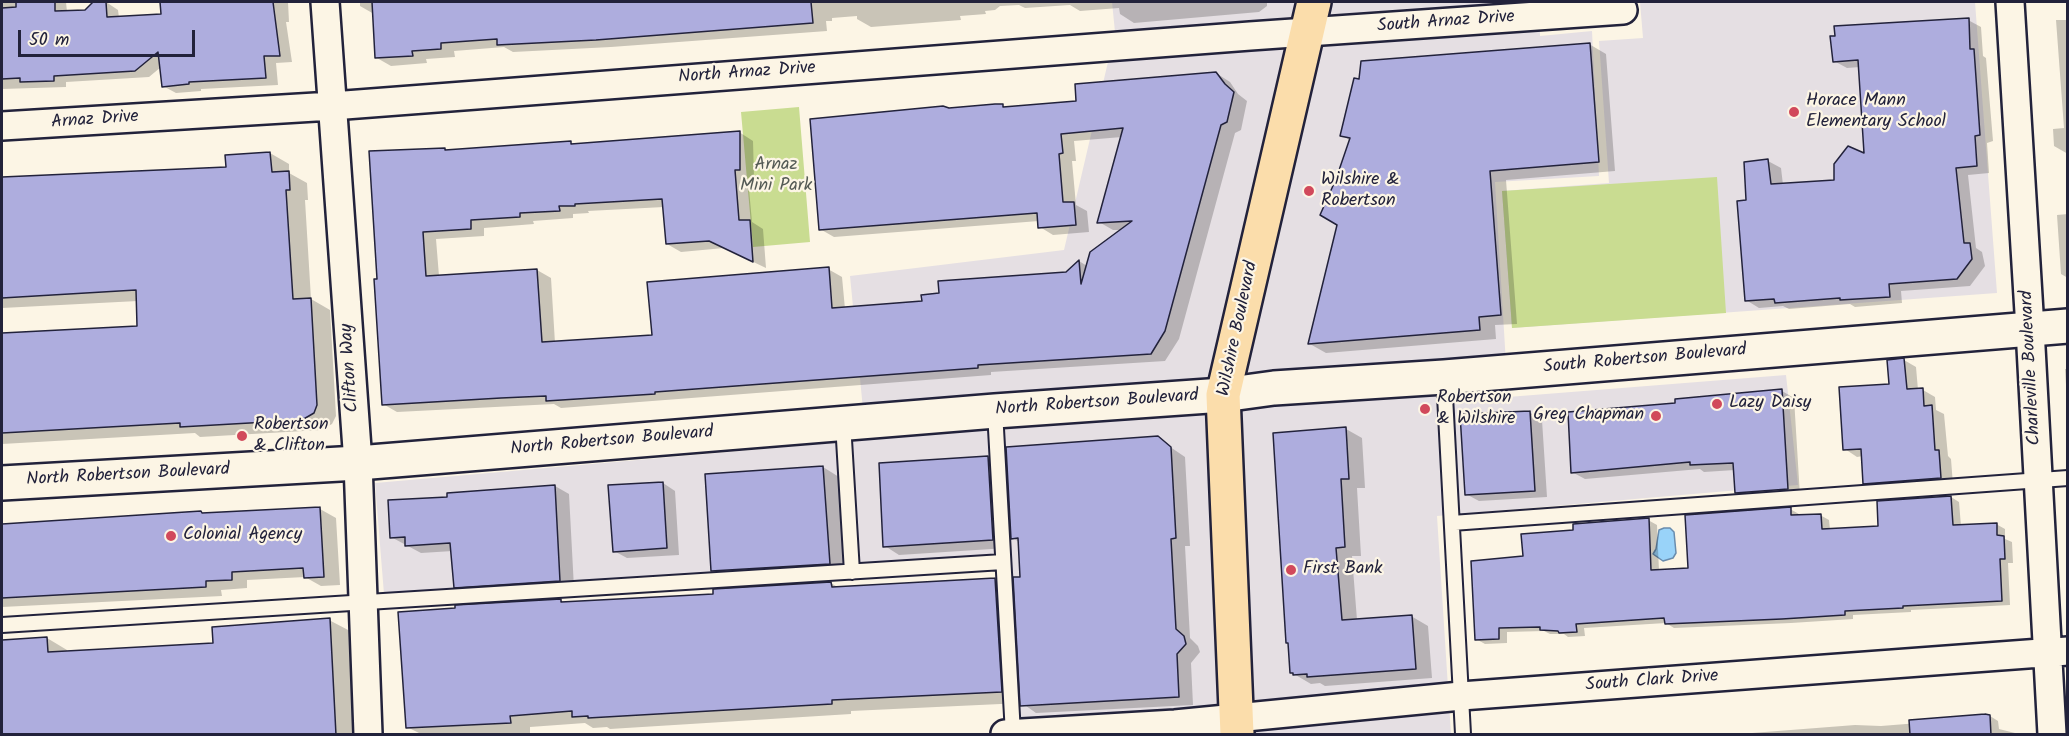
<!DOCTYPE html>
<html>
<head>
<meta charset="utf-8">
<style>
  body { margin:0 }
  #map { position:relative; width:2069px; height:736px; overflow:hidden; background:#fcf5e5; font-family:Kalam,sans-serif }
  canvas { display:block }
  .frame { position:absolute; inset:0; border:3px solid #22223b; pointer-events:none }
  .scale { position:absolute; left:18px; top:30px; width:177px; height:27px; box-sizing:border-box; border:3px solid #22223b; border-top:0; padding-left:8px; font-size:18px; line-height:21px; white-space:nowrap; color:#22223b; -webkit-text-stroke:4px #fcf5e5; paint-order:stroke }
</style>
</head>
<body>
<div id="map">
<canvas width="2069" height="736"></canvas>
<div class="frame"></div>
<div class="scale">50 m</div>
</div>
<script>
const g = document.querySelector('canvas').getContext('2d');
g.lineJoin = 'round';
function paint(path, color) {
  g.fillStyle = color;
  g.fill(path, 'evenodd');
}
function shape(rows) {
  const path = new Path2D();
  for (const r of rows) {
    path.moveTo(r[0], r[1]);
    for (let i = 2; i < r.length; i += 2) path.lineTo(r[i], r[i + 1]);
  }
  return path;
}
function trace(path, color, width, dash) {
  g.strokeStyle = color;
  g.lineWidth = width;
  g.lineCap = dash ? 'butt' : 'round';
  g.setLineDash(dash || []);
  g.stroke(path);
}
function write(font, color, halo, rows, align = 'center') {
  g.font = font + ' Kalam,sans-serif';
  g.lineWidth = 4.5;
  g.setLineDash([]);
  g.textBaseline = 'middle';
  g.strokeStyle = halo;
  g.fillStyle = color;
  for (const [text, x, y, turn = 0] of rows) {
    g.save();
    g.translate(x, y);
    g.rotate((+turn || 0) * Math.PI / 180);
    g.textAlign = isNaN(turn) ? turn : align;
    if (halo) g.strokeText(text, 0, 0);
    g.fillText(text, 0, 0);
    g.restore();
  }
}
paint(shape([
  [1112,2,1539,2,1540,36,1592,31,1599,176,1495,182,1508,397,1786,375,1798,485,1437,516,1451,734,1006,734,995,559,384,594,375,483,866,440,850,276,1064,250,1115,32],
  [1640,2,1975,2,1997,293,1512,328,1502,191,1609,183,1599,41,1643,38]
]), '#e5dfe3');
paint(shape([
  [799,107,810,242,753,247,741,112],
  [1717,177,1726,313,1512,328,1502,191]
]), '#c9dc91');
const water = shape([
  [1664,528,1670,528,1674,532,1676,553,1673,558,1663,561,1653,554,1656,549,1659,530,1664,528]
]);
paint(water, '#99d3f9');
trace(water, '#698cad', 1.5);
paint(shape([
  [2,2,66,2,67,12,86,11,106,2,118,10,119,18,163,15,162,2,288,2,289,22,286,22,292,62,276,63,278,85,201,89,201,91,176,93,163,86,161,67,149,77,66,82,66,87,2,89],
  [360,2,1267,2,1267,6,1259,12,1134,23,1120,14,1119,8,1080,11,1070,5,1025,8,1019,5,1000,6,995,10,985,11,986,14,960,16,961,20,871,27,857,19,857,16,832,18,832,21,826,21,827,31,611,47,513,52,504,47,454,51,455,57,426,59,427,63,391,66,377,58,374,14,360,6],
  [1968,20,1981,27,1983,56,1986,58,1993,141,1987,143,1989,173,1968,175,1976,248,1982,252,1985,266,1970,286,1901,291,1902,303,1855,307,1850,304,1789,309,1783,306,1759,308,1746,300,1748,201,1768,161,1781,168,1783,185,1836,181,1865,155,1860,67,1847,68,1834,61],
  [2056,20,2068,20,2068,154,2054,146,2053,129,2064,128],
  [1589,44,1606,54,1615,171,1506,180,1517,324,1495,325,1496,339,1326,353,1310,344,1339,224,1351,141,1342,135],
  [1216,73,1230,82,1238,94,1247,101,1241,130,1235,133,1179,339,1165,361,991,372,991,375,561,408,554,404,397,412,383,404,379,280,444,149,449,152,571,143,574,145,739,132,753,141,754,177,748,178,752,222,763,229,766,268,724,248,681,252,667,244,664,207,588,211,589,213,573,214,573,218,533,221,534,224,484,228,484,236,436,239,439,276,537,270,551,278,555,343,653,336,828,269,842,277,845,309,923,303,1067,274,1079,261,1087,266,1122,230,1113,230,1099,222,1122,137,1074,141,1076,161,1072,161,1076,205,1087,211,1089,232,1053,235,1040,227,1039,221,834,237,820,229,1003,114,1078,102],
  [270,153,289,164,289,173,307,183,308,200,305,200,311,299,330,310,336,416,332,424,321,430,200,437,195,433,2,444,2,335,139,327,138,301,2,308,2,178,227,168],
  [2068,214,2068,278,2061,274,2057,215],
  [1904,360,1916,367,1918,390,1923,390,1935,397,1936,410,1944,414,1948,456,1951,459,1953,485,1877,490,1864,483,1863,456,1857,457,1845,449,1890,385],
  [2065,369,2068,369,2068,417],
  [1782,391,1794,398,1800,496,1749,500,1736,492,1735,470,1704,472,1700,469,1585,479,1572,472],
  [1529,412,1542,420,1547,497,1479,501,1466,494],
  [1346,429,1362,438,1365,488,1357,488,1361,556,1352,556,1357,620,1411,616,1428,626,1432,678,1325,686,1320,683,1311,684,1294,674],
  [1157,438,1185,457,1190,546,1185,546,1190,638,1198,646,1200,652,1191,663,1193,705,1036,713,1022,703,851,711,851,714,610,729,607,727,593,728,585,723,530,727,530,734,421,734,407,727,561,600,565,603,715,596,831,583,839,588,995,580,1016,591,1021,578,1019,542,1013,538],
  [988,457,1003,466,1007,548,899,555,885,546,881,464],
  [823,467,839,477,846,573,730,580,713,570],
  [663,483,675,491,679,555,627,558,614,551],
  [555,486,569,494,574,588,470,595,455,587,453,551,421,553,391,537,448,498],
  [1951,497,1959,502,1961,526,1996,524,2005,529,2005,539,2012,542,2013,563,2008,563,2010,605,1911,610,1911,612,1853,615,1853,619,1791,623,1674,628,1666,623,1584,628,1585,636,1568,637,1564,634,1550,634,1544,631,1507,632,1507,643,1485,644,1476,639,1525,557,1575,532,1648,520,1657,525,1659,571,1689,569,1790,509,1799,514,1799,516,1820,515,1829,520,1830,530,1880,527],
  [320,509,336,518,340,585,321,586,305,577,247,580,247,588,221,590,222,596,2,607,2,525,201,513,204,515],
  [329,620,350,631,355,734,2,734,2,641,47,638,67,650,67,652,214,645],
  [1990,716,1998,721,1999,729,2019,734,1739,734,1855,725,1881,726,1931,722],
  [1429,733,1432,734,1404,734]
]), '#0003');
const building = shape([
  [16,2,55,2,55,11,85,10,93,2,106,2,107,17,161,14,160,2,273,2,280,56,264,56,266,78,189,82,189,84,162,87,158,52,135,71,54,76,54,81,20,82,20,78,2,79,2,8,16,7,16,2],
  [372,2,811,2,813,23,596,40,497,45,497,39,441,43,441,49,412,51,413,56,375,58,372,2],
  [1969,18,1970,49,1974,49,1980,135,1975,136,1977,166,1956,168,1964,243,1970,243,1972,259,1957,279,1889,284,1890,297,1840,300,1840,298,1775,303,1774,299,1745,301,1737,201,1746,200,1744,162,1768,159,1771,184,1834,180,1834,164,1848,146,1864,153,1858,60,1833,62,1830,36,1835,36,1834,26,1969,18],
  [1590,43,1599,162,1490,171,1501,315,1479,317,1480,330,1308,344,1337,225,1320,215,1336,179,1350,138,1340,136,1354,78,1359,79,1361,61,1590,43],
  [1216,72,1225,84,1234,92,1227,122,1221,125,1165,331,1151,354,978,365,978,368,655,392,655,394,546,401,546,396,501,398,382,405,374,279,377,279,369,151,445,148,445,150,571,141,571,144,740,131,740,170,735,170,739,220,750,220,753,262,709,241,666,244,662,199,575,204,575,206,559,206,560,211,520,213,520,217,471,220,471,229,423,232,426,276,537,269,542,342,652,335,647,282,829,267,832,308,922,301,921,295,939,293,938,281,1066,272,1079,260,1081,284,1090,252,1132,221,1097,223,1123,128,1061,134,1063,153,1059,154,1063,202,1074,202,1076,225,1038,228,1037,213,819,230,810,119,943,106,949,108,995,104,1003,104,1003,107,1076,101,1075,84,1216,72],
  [270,152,272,172,289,171,290,190,286,190,293,299,311,298,317,405,314,413,302,420,180,427,180,423,2,433,2,333,137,326,136,290,2,298,2,177,226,167,225,155,270,152],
  [1904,358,1907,389,1923,388,1924,406,1932,405,1935,450,1939,450,1941,478,1863,484,1861,449,1843,450,1839,387,1889,384,1887,360,1904,358],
  [1782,389,1788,489,1735,493,1733,463,1690,465,1690,462,1571,473,1568,412,1675,403,1675,399,1782,389],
  [1530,411,1535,491,1465,495,1460,414,1530,411],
  [1346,427,1349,479,1341,479,1345,547,1336,548,1342,620,1412,615,1416,669,1307,677,1307,674,1293,675,1293,673,1290,673,1288,643,1286,643,1273,433,1346,427],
  [1158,436,1171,447,1176,538,1171,539,1176,629,1184,636,1186,644,1177,654,1179,697,1020,706,1013,577,1020,577,1018,538,1011,539,1006,447,1158,436],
  [988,456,993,540,883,547,879,463,988,456],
  [823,466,830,564,711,571,705,474,823,466],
  [663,482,667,548,613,552,608,485,663,482],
  [555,485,560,581,454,588,450,543,405,546,405,537,390,538,388,500,447,497,447,493,555,485],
  [1951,496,1953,525,1997,523,1997,535,2004,536,2005,559,2000,559,2002,601,1903,606,1903,608,1845,611,1845,615,1782,619,1665,624,1664,618,1576,624,1577,632,1559,633,1558,631,1540,630,1540,627,1499,628,1499,639,1475,640,1471,561,1523,556,1521,534,1573,530,1573,524,1649,518,1651,570,1688,568,1685,515,1791,507,1791,515,1821,514,1822,529,1878,526,1877,501,1951,496],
  [320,507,324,577,304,578,303,568,232,572,232,580,206,581,206,587,2,598,2,524,201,511,202,513,320,507],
  [995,578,1002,692,832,700,832,704,588,718,588,716,572,717,572,711,510,716,511,723,406,728,398,612,455,608,455,605,561,599,561,602,713,594,713,589,831,582,832,587,995,578],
  [330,618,336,735,2,735,2,640,47,637,48,652,213,643,212,627,330,618],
  [1985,714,1990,715,1991,735,1910,735,1909,720,1985,714]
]);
paint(building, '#aeadde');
trace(building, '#22223b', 1.5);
const lane = shape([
  [1444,377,1463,734],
  [995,411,1013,734],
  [843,423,852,572],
  [1452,523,2068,478],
  [2,625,1003,562]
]);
const street = shape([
  [325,2,358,463,368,734],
  [2010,2,2030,329,2052,734],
  [2,126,332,106,1250,36,1623,10],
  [1005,734,1175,724,1461,696,2068,651]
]);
const secondary = shape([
  [2,483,358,463,995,411,1223,395,1274,388,1444,377,2068,326]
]);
const primary = shape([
  [1237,734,1223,395,1314,2]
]);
trace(lane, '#22223b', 18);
trace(street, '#22223b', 32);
trace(secondary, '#22223b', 38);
trace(primary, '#22223b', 38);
trace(lane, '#fcf5e5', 14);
trace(street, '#fcf5e5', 27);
trace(secondary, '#fcf5e5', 33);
trace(primary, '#fbddab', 33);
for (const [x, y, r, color] of [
  [1794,112,6,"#d1495b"],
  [1309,191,6,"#d1495b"],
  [1717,404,6,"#d1495b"],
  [1425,409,6,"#d1495b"],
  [1656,416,6,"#d1495b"],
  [242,436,6,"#d1495b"],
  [171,536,6,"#d1495b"],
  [1291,570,6,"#d1495b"]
]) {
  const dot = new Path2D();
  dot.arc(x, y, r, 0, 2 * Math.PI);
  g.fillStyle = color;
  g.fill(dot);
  trace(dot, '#fcf5e5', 2);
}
write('18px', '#22223b', '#fcf5e5', [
  ["South Arnaz Drive",1446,23,-4],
  ["North Arnaz Drive",747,74,-4],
  ["Arnaz Drive",95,121,-4],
  ["Wilshire Boulevard",1239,329,-78],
  ["South Robertson Boulevard",1645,360,-5],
  ["Clifton Way",351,368,-94],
  ["Charleville Boulevard",2032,368,-93],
  ["North Robertson Boulevard",1097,404,-4],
  ["North Robertson Boulevard",612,442,-5],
  ["North Robertson Boulevard",128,476,-3],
  ["South Clark Drive",1652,682,-4]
]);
write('18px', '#22223b', '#fcf5e5', [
  ["Horace Mann",1806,102],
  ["Elementary School",1806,123],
  ["Wilshire &",1321,181],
  ["Robertson",1321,202],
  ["Robertson",1437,399],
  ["& Wilshire",1437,420],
  ["Lazy Daisy",1729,404],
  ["Greg Chapman",1644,416,"right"],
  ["Robertson",254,426],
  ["& Clifton",254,447],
  ["Colonial Agency",183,536],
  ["First Bank",1303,570]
], 'left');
write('18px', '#545a55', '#fcf5e5', [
  ["Arnaz",776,166],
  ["Mini Park",776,187]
]);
</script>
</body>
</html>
